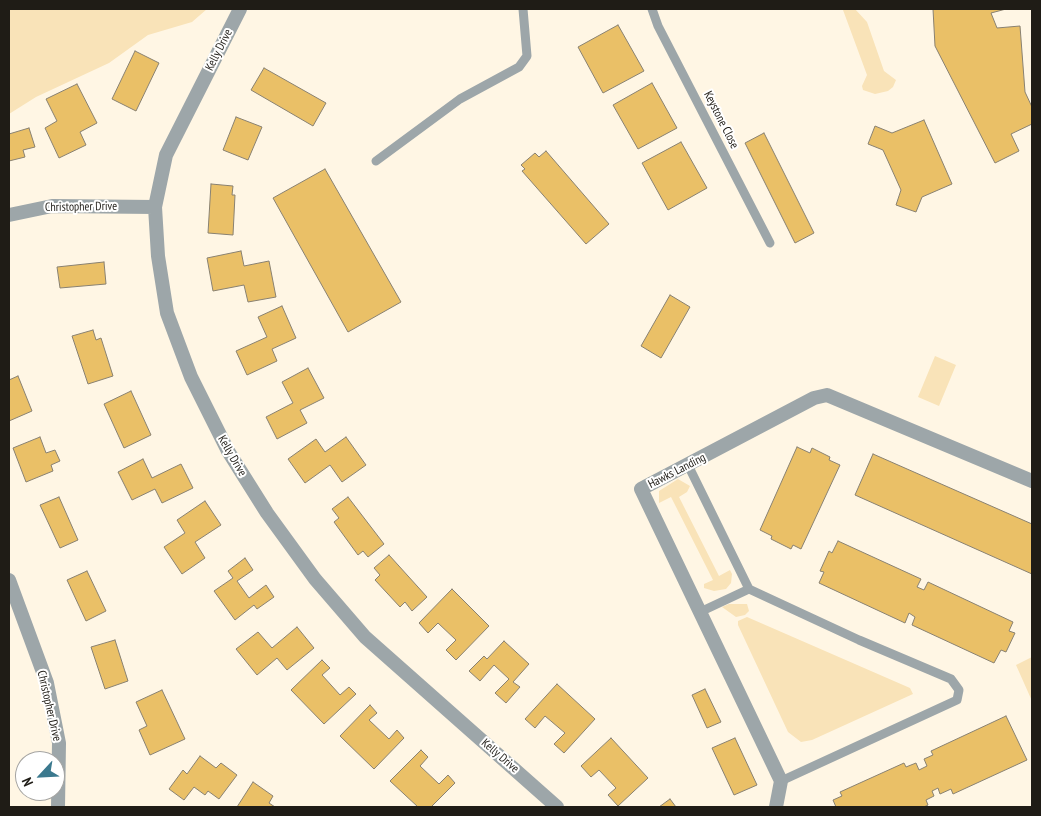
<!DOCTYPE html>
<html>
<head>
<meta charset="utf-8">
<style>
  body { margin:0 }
  #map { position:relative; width:1041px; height:816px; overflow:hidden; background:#fff6e4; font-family:"PT Sans Narrow",sans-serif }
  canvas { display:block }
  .frame { position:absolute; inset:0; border:10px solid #1f1c16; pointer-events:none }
  .north { position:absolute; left:15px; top:751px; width:50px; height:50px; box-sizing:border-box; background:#fff; border:1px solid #a5a4a2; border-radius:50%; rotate:245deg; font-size:14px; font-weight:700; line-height:20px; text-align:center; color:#1f1c16 }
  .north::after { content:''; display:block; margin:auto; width:18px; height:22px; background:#3b798e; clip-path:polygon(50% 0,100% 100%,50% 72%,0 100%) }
</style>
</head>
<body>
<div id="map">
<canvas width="1041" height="816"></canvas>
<div class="frame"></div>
<div class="north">N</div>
</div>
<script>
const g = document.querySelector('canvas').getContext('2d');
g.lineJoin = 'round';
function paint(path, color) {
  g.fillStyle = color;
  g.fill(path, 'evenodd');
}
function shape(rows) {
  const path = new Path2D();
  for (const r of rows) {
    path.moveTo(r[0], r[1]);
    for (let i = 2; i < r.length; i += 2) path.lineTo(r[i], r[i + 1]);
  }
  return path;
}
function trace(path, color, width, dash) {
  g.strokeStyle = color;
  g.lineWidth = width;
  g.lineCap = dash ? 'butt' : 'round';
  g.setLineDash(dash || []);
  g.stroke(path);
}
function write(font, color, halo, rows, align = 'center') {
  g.font = font + ' "PT Sans Narrow",sans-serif';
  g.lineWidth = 4;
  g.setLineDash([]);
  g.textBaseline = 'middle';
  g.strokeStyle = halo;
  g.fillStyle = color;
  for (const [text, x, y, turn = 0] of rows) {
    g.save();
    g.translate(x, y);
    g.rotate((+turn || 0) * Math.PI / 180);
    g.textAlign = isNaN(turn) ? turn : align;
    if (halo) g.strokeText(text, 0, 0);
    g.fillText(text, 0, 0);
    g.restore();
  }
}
paint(shape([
  [9,9,207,9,192,22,148,35,109,63,36,97,9,114],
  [831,9,855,9,867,22,884,71,896,80,893,87,888,91,875,94,863,90,862,86,867,75,843,10],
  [935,356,956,365,939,406,918,397],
  [678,479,690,486,687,492,679,497,719,576,730,570,732,574,731,583,726,589,714,591,704,588,704,584,713,580,671,497,659,503,659,491],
  [729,604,747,604,749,611,745,615,736,617,722,607],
  [747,617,910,688,913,694,812,740,801,742,788,732,738,625,738,621],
  [1032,657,1032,701,1016,665]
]), '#f9e3b8');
const building = shape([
  [933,9,1006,9,991,13,997,28,1020,26,1025,92,1032,107,1032,124,1011,134,1019,151,995,163,935,46,933,9],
  [618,25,644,71,603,93,578,47,618,25],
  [135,51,159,63,136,111,112,99,135,51],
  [264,68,326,103,313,126,251,90,264,68],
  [652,83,677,128,638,149,613,105,652,83],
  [77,84,97,123,80,132,86,145,59,158,45,128,57,121,46,99,77,84],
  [236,117,262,127,248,160,223,150,236,117],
  [924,120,952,184,922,197,916,212,896,205,901,190,883,150,868,144,875,126,892,133,924,120],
  [29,128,35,147,23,150,25,157,9,161,9,134,29,128],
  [764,133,814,233,795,243,745,143,764,133],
  [681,142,707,188,668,210,642,163,681,142],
  [546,151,609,224,586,244,522,171,525,169,521,165,535,153,539,157,546,151],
  [325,169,401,302,348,332,273,198,325,169],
  [211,184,233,186,232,195,235,195,233,235,208,233,211,184],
  [241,251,244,266,269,261,276,297,248,302,244,285,213,291,207,258,241,251],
  [104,262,106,284,60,288,57,267,104,262],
  [670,295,690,307,661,358,641,346,670,295],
  [282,306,296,338,272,349,277,361,247,375,236,351,267,337,258,317,282,306],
  [93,330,96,340,101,338,113,376,88,384,72,336,93,330],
  [308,368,324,398,300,410,307,423,277,439,266,417,293,403,282,382,308,368],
  [18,376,32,411,9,421,9,380,18,376],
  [131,391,151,435,124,448,104,404,131,391],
  [40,437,46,453,55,450,60,461,51,465,53,471,26,482,13,448,40,437],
  [346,437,366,465,342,482,330,465,305,483,288,459,316,439,325,452,346,437],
  [797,447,810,453,812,448,830,457,829,460,840,465,801,549,793,545,791,549,771,539,772,536,760,530,797,447],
  [873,454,1032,524,1032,574,855,495,873,454],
  [143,459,152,478,181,464,193,488,162,503,155,489,132,500,118,472,143,459],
  [59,497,78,540,60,548,40,505,59,497],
  [348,497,384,544,368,557,363,551,358,555,334,522,339,518,332,509,348,497],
  [205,501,221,525,195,542,205,558,182,574,164,547,185,533,177,520,205,501],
  [838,541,921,579,917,587,924,590,928,582,1013,622,1009,631,1015,633,1006,652,1001,650,994,663,912,625,915,617,909,613,905,623,819,583,824,572,820,571,829,551,832,553,838,541],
  [389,555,427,597,412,611,405,602,400,607,375,580,380,575,374,568,389,555],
  [245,558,253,570,237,581,249,598,266,585,274,597,257,609,254,605,235,620,214,591,233,578,228,571,245,558],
  [87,571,106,611,86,621,67,580,87,571],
  [452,589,489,626,456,660,446,650,456,640,438,623,428,633,419,623,452,589],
  [297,627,314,648,287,670,277,658,257,675,236,649,258,632,272,648,297,627],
  [115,640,128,681,105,689,91,647,115,640],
  [504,641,529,664,513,682,520,687,506,703,495,693,509,679,494,665,480,681,469,671,484,656,487,659,504,641],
  [322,660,330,668,322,675,340,695,349,687,356,694,324,724,291,690,322,660],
  [557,684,595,719,564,753,554,744,565,733,545,716,535,728,525,719,557,684],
  [705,689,721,722,707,728,692,695,705,689],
  [162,690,185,739,150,755,139,730,147,726,136,702,162,690],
  [370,705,377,713,369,720,389,739,397,730,404,738,374,769,340,736,370,705],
  [1006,716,1027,760,953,794,951,789,940,794,938,788,932,791,934,796,926,800,928,805,924,807,836,807,833,800,842,796,840,792,904,763,906,767,916,763,919,770,927,766,924,759,933,755,931,751,1006,716],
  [611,738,648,778,618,806,608,795,616,788,599,770,591,777,581,766,611,738],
  [735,738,757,785,734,795,712,748,735,738],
  [421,750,428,757,420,766,439,784,448,775,455,783,431,807,418,807,390,781,421,750],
  [200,756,216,768,221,763,237,775,219,799,208,791,205,795,194,787,184,800,169,789,183,770,187,774,200,756],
  [253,782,273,796,269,803,275,807,237,807,253,782],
  [670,799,676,807,659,807,670,799]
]);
paint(building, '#eac067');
trace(building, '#898171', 1);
trace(shape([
  [652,9,658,26,770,243],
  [376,161,460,99,519,67,527,56,523,9],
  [688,465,749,589],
  [700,612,749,589,859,640,951,679,959,690,957,700,781,781]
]), '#9da6a9', 9);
trace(shape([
  [240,9,166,155,155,207,158,256,167,313,191,377,228,451,267,513,315,579,365,637,557,807],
  [9,215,52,206,155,207],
  [9,580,47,683,59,743,58,807],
  [776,807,781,781,641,489,814,398,827,395,1032,481]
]), '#9da6a9', 14);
write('12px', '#1f1c16', '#fff', [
  ["Kelly Drive",219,50,-63],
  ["Keystone Close",721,120,63],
  ["Christopher Drive",81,207,-1],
  ["Kelly Drive",232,456,60],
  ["Hawks Landing",677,471,-27],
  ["Christopher Drive",49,706,77],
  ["Kelly Drive",500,756,41]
]);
</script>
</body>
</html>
